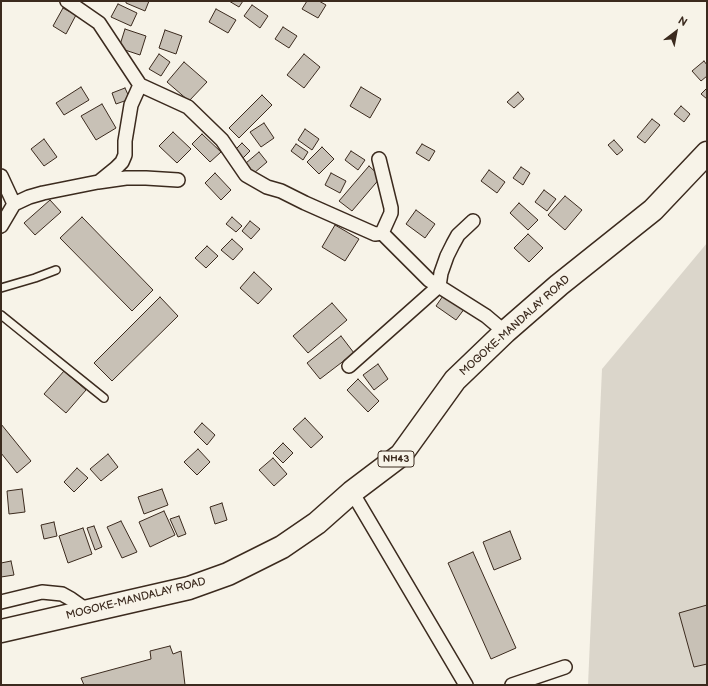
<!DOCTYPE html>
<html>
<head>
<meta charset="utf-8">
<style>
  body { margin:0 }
  #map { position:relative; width:708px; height:686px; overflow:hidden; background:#f7f3e8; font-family:"Balsamiq Sans",sans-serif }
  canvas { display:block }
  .frame { position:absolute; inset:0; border:2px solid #3b2a1e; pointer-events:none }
  .north { position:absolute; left:656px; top:12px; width:40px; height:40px; -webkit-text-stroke:3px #f7f3e8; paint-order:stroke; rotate:32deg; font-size:11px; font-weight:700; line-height:16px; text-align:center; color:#3b2a1e }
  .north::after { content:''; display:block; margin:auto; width:14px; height:18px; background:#3b2a1e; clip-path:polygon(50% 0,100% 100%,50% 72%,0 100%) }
</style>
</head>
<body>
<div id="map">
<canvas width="708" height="686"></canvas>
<div class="frame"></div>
<div class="north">N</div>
</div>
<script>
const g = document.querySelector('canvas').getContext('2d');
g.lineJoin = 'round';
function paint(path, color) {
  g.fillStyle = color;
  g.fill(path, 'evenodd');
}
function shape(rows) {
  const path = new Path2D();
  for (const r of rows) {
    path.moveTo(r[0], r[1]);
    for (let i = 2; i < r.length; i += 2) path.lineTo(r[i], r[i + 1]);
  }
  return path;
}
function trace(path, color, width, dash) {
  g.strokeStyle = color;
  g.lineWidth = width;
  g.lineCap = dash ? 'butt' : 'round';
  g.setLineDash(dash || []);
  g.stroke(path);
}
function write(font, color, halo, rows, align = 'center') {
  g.font = font + ' "Balsamiq Sans",sans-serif';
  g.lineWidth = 3;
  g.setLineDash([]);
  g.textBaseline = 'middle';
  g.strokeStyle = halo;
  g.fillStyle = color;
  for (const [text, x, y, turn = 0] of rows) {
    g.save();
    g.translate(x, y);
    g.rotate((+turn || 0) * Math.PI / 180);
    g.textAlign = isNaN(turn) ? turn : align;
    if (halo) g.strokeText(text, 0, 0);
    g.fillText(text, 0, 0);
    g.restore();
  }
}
paint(shape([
  [707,243,707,685,588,685,602,369]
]), '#dbd6cb');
const building = shape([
  [126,1,149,1,145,11,126,3,126,1],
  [229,1,243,1,239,7,229,1],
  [307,1,319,1,326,5,318,18,302,9,307,1],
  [118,4,137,13,131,26,111,17,118,4],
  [252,5,268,16,260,28,244,16,252,5],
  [63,8,76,15,66,34,53,26,63,8],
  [216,9,236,20,228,33,209,22,216,9],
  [283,27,297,36,289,48,275,39,283,27],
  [125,29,146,36,140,55,119,48,125,29],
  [165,30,182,36,176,54,159,48,165,30],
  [159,54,170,62,161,76,149,69,159,54],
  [304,54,320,67,304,88,287,75,304,54],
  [704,61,707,65,707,76,701,81,692,71,704,61],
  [184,62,207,82,189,101,167,82,184,62],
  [81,87,89,100,64,115,56,103,81,87],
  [361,87,381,99,370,118,350,106,361,87],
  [125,88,130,99,116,104,112,93,125,88],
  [707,88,707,99,701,94,707,88],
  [518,92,524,99,514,108,507,102,518,92],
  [262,95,272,105,239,138,229,128,262,95],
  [102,104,116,128,96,140,81,116,102,104],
  [681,106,690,114,684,122,674,114,681,106],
  [652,119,660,125,645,143,637,137,652,119],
  [264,123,274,138,261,147,250,132,264,123],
  [305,129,319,139,312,150,298,140,305,129],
  [173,132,191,149,177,163,159,146,173,132],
  [202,134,221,152,210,162,192,144,202,134],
  [44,139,57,157,44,166,31,149,44,139],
  [614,140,623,150,617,155,608,145,614,140],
  [242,143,250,151,242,159,234,151,242,143],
  [296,144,308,152,303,160,291,151,296,144],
  [422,144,435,151,429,161,416,153,422,144],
  [322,147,334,159,319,174,307,162,322,147],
  [351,151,365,160,358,170,345,160,351,151],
  [259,152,267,162,254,173,246,163,259,152],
  [369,166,381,177,352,211,339,201,369,166],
  [521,167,530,173,523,185,513,178,521,167],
  [489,170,505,182,497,193,481,181,489,170],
  [215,173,231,190,221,200,205,183,215,173],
  [331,173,346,181,340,193,325,185,331,173],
  [544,190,556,199,547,211,535,202,544,190],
  [565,196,582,210,565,230,548,215,565,196],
  [50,200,61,212,35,235,24,223,50,200],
  [519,203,538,220,528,230,510,213,519,203],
  [416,210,435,224,425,238,406,224,416,210],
  [82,217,153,290,132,311,60,238,82,217],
  [232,217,242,226,236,232,226,224,232,217],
  [250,221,260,229,251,239,242,231,250,221],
  [335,225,359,239,345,261,322,247,335,225],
  [528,234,543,248,529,262,514,248,528,234],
  [232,239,243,249,233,260,221,250,232,239],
  [207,246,218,256,206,268,195,258,207,246],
  [254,272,272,289,258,304,240,288,254,272],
  [445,293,465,308,456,320,436,306,445,293],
  [160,297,178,316,112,381,94,363,160,297],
  [332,303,347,320,308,353,293,336,332,303],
  [341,336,354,353,320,379,307,363,341,336],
  [378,364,388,379,374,390,363,375,378,364],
  [64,371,86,390,66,413,44,394,64,371],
  [358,379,379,401,368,412,347,390,358,379],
  [305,418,323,437,311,448,293,429,305,418],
  [202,423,215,435,207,445,194,432,202,423],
  [1,424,31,461,17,473,1,453,1,424],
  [283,443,293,453,283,463,273,453,283,443],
  [198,449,210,462,197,475,184,462,198,449],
  [108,454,118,467,101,481,90,469,108,454],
  [273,458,287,474,274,486,259,470,273,458],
  [77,468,88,478,74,492,64,482,77,468],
  [22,489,25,512,9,514,7,491,22,489],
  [162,489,168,505,144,514,138,497,162,489],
  [222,503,227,520,215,524,210,507,222,503],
  [164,511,175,535,150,547,139,522,164,511],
  [179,516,186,534,178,537,170,519,179,516],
  [121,521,137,552,122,558,107,527,121,521],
  [54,522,57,536,44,539,41,525,54,522],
  [94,526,102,547,95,550,87,528,94,526],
  [83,528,92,554,68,563,59,536,83,528],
  [510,531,521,559,494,570,483,542,510,531],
  [473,552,516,648,491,659,448,563,473,552],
  [11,561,14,575,1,577,1,563,11,561],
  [707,605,707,664,694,667,679,613,707,605],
  [170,646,173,654,181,651,185,685,84,685,81,678,151,659,150,651,170,646]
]);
paint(building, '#c8c1b6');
trace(building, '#3b2a1e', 1);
const lane = shape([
  [1,288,35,278,56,270],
  [1,315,104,398]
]);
const street = shape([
  [67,1,99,23,140,85,188,107,222,140,246,175,267,187,281,191,305,203,375,234,382,233,429,280,486,316,505,332],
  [379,159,391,208,391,213,382,233],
  [1,176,14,204,1,226],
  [100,181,116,168,122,162,125,155,125,141,131,105,140,85],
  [14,204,29,197,43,193,98,182,126,178,146,178,178,180],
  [349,366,439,286,441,273,447,256,453,244,458,235,473,221],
  [352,492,466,685],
  [1,602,42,592,62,594,71,599,88,611],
  [512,685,565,667]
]);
const highway = shape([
  [1,631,189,588,228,574,282,547,317,523,352,492,401,455,455,380,505,332,559,285,653,210,707,153]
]);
trace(lane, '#3b2a1e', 10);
trace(street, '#3b2a1e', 16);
trace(highway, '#3b2a1e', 25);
trace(lane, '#f7f3e8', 7);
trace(street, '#f7f3e8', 13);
trace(highway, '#f7f3e8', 22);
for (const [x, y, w] of [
  [396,459,36]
]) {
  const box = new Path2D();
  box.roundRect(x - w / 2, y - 8, w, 16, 3);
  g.fillStyle = '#f7f3e8';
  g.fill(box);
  trace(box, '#3b2a1e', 1);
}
write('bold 10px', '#3b2a1e', null, [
  ["NH43",396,459]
]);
write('11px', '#3b2a1e', '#f7f3e8', [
  ["MOGOKE-MANDALAY ROAD",515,326,-42],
  ["MOGOKE-MANDALAY ROAD",136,599,-14]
]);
</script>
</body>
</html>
